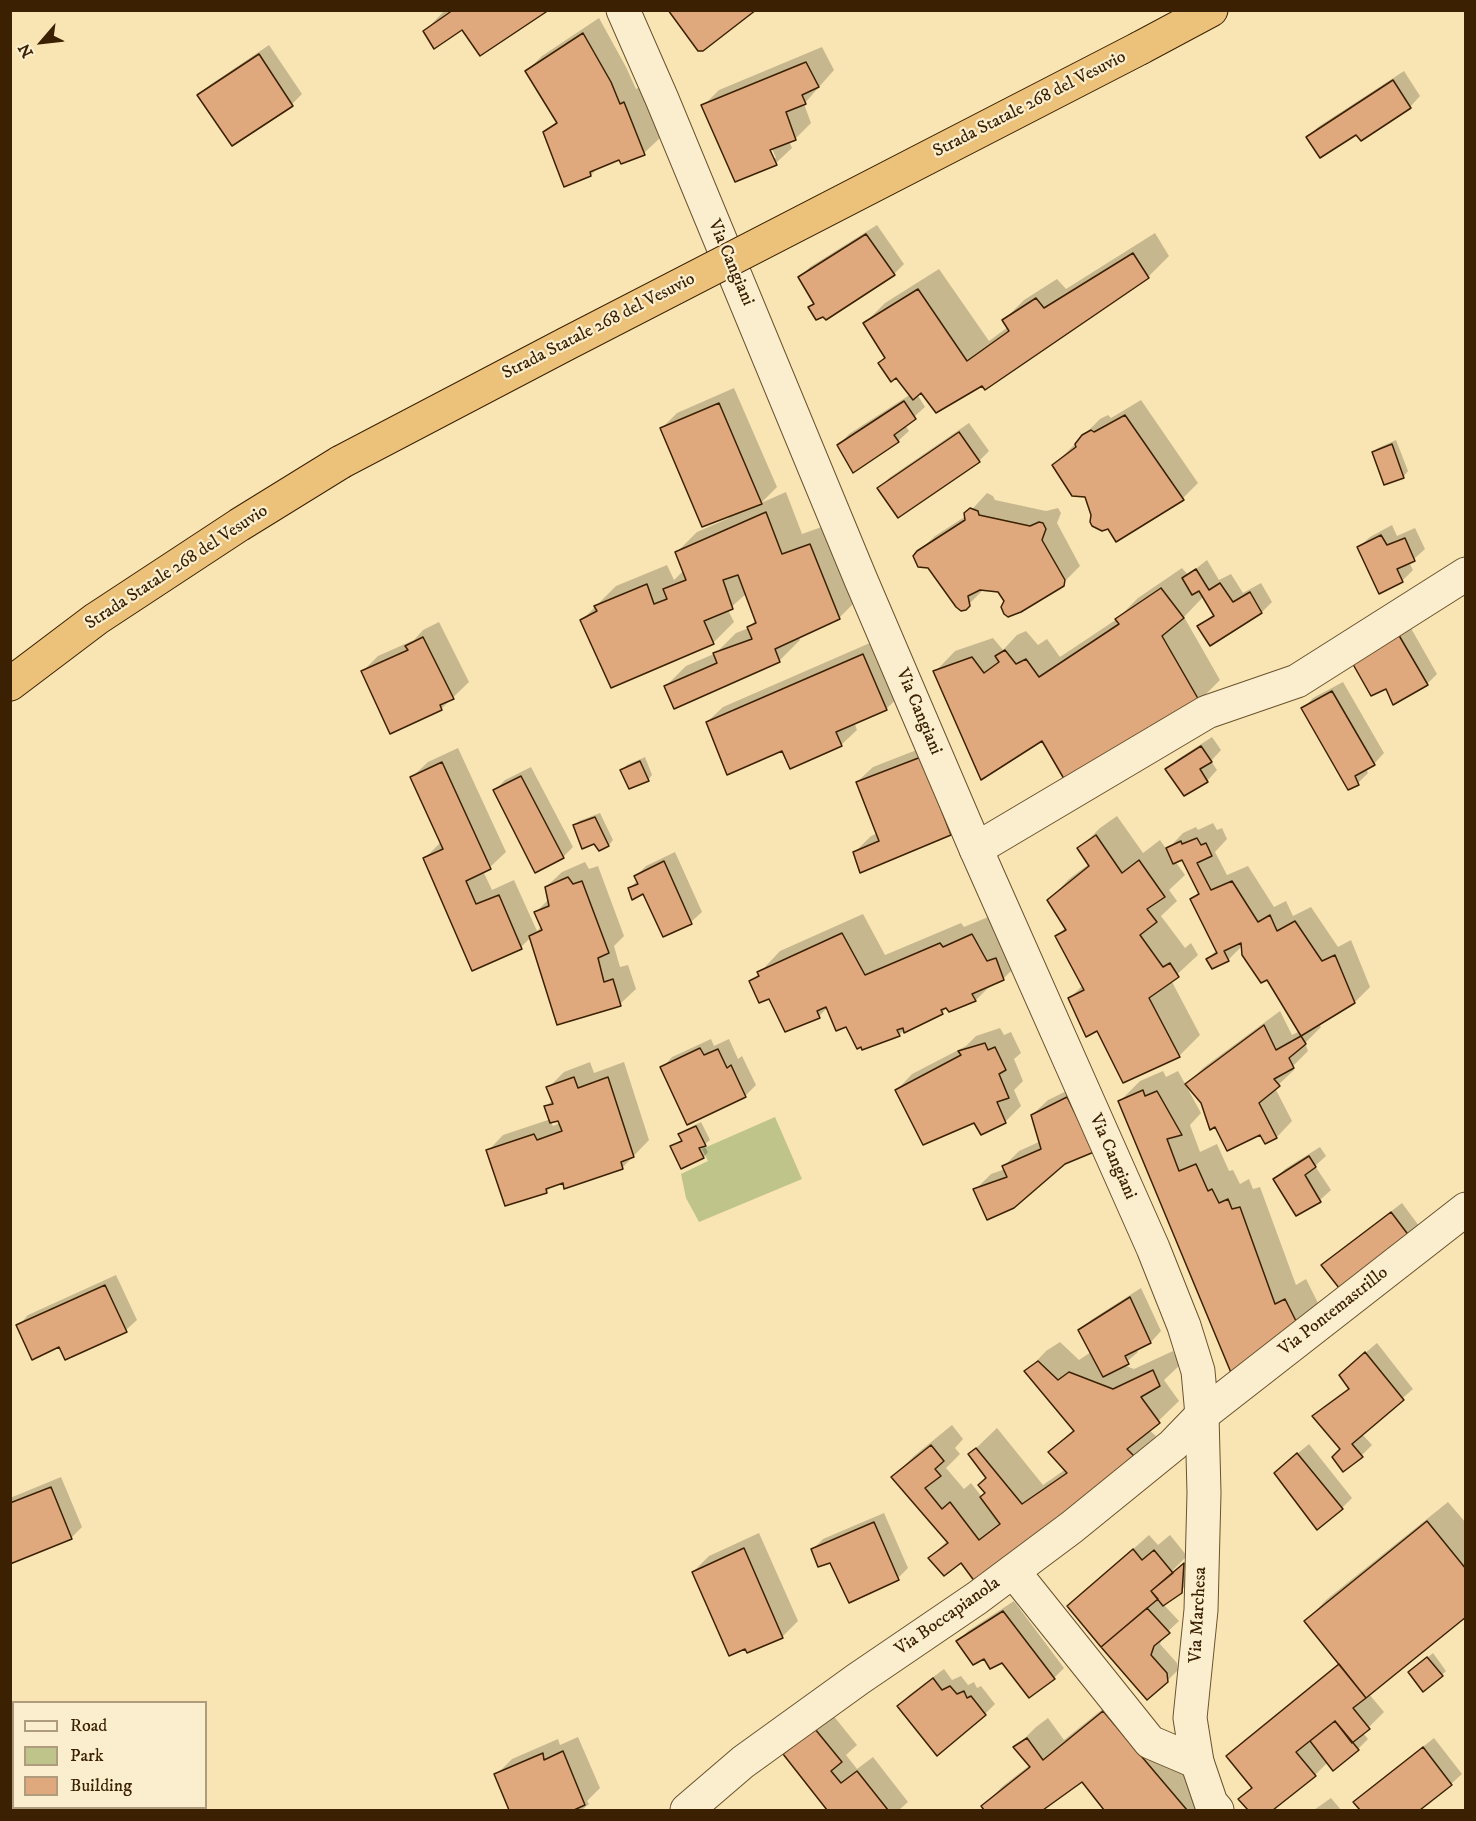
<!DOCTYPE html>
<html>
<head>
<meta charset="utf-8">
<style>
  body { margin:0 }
  #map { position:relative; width:1476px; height:1821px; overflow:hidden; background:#f9e5b3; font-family:"IM FELL DW Pica",serif }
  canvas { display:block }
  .frame { position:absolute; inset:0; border:12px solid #3b2102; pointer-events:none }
  .legend { position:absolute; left:12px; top:1701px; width:195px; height:108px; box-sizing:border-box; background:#fbeece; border:2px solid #ae9c7c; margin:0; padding:8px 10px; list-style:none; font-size:18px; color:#3b2102 }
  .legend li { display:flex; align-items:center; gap:12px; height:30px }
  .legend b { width:30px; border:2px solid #ae9c7c }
  .north { position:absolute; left:12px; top:12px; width:60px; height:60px; -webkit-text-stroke:4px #fbeece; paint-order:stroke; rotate:242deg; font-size:16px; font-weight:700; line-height:24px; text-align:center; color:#3b2102 }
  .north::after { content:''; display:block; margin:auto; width:21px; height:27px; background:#3b2102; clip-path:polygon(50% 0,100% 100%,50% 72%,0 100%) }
</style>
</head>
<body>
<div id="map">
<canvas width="1476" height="1821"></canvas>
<div class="frame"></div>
<ul class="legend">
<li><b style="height:8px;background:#fbeece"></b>Road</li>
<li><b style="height:16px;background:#bfc48b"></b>Park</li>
<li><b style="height:16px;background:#e0a97d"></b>Building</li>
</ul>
<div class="north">N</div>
</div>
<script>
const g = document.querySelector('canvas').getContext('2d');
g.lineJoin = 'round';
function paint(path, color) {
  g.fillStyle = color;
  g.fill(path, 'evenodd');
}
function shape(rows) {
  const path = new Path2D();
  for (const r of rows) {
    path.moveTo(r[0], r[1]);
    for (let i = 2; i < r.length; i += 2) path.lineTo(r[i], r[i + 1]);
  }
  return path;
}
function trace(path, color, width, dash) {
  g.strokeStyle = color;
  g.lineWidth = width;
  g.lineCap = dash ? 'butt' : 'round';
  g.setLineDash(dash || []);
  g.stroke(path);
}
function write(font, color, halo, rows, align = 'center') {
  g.font = font + ' "IM FELL DW Pica",serif';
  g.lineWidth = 4.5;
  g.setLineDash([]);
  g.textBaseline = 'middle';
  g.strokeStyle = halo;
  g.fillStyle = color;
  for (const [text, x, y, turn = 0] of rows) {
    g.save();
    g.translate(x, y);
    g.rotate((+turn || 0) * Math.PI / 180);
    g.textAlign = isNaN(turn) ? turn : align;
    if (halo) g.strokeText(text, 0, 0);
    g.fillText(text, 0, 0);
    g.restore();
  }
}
paint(shape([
  [775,1117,802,1179,699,1222,686,1198,681,1174,708,1161,702,1149]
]), '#bfc48b');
paint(shape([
  [445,10,546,10,462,28,425,31],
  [599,18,626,67,636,89,640,87,660,138,644,153,620,158,599,167,591,175,545,133,558,120,526,72,542,56],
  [269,45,302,94,292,104,233,144,199,95,210,85],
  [822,47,834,70,804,104,811,123,796,138,789,141,792,148,776,163,736,180,703,106,719,90],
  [769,142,776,158,773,158,766,143],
  [1404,71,1420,96,1410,107,1357,133,1308,137,1318,127],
  [877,225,904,264,894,274,810,308,815,303,800,277,810,267],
  [1155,233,1169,256,1148,277,986,388,982,384,921,390,917,394,925,407,905,425,909,431,898,441,854,471,839,445,849,434,911,394,865,323,885,303,939,269,989,341,1008,327,1004,320,1024,300,1057,279,1066,289],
  [734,388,777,487,761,503,786,492,802,534,830,524,860,597,839,618,798,636,800,640,779,661,666,686,686,666,716,653,736,633,749,628,756,619,747,593,728,610,734,622,713,643,582,620,616,586,667,565,674,580,684,570,677,552,697,532,729,518,661,429,677,413],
  [1141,400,1198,483,1183,498,1109,527,1093,514,1086,496,1054,465,1100,419,1108,415,1111,418],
  [969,423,989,451,979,461,879,488,889,478],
  [1396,440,1408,471,1404,476,1385,483,1373,452,1378,448],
  [987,493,993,496,995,500,1046,511,1058,508,1061,513,1057,523,1080,566,1064,582,1005,601,999,591,984,589,965,608,918,552,935,536,966,516],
  [1392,525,1397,536,1415,528,1425,549,1414,559,1409,562,1413,570,1402,581,1359,547,1370,537],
  [1207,560,1219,580,1231,574,1243,593,1261,583,1272,602,1262,612,1210,644,1199,626,1215,613,1204,596,1184,617,1220,680,1199,701,1042,739,935,672,955,651,993,638,1003,650,1017,635,1026,631,1038,645,1047,639,1060,657,1117,619,1138,598,1182,568,1188,575],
  [439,622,469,682,441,709,362,672,378,656,414,640,423,630],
  [1408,623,1437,674,1427,684,1386,687,1352,659],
  [879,639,902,694,886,709,854,722,857,730,841,745,707,722,723,707],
  [1343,682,1384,753,1374,764,1366,768,1368,773,1358,783,1303,709,1313,698],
  [1212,737,1221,750,1211,761,1217,770,1207,781,1167,769,1178,759],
  [937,742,966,818,951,834,861,871,855,852,871,836,878,833,857,782,873,767],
  [458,748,506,852,490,867,483,871,492,890,514,880,537,931,542,926,536,912,549,899,546,887,562,872,585,862,589,869,598,866,624,936,614,946,620,967,628,965,636,989,620,1004,531,937,521,947,473,969,425,858,441,842,412,777,428,762],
  [645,757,652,775,648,780,622,770,627,765],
  [531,767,573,847,563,857,495,790,505,780],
  [600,813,613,840,609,845,575,826,579,821],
  [1117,816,1143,853,1160,840,1167,850,1183,833,1196,827,1198,830,1213,823,1217,830,1222,828,1227,839,1215,852,1227,875,1248,866,1274,907,1286,901,1293,916,1311,907,1338,947,1351,940,1370,987,1355,1002,1319,1024,1321,1027,1305,1043,1308,1051,1292,1067,1294,1070,1275,1088,1292,1121,1277,1137,1266,1142,1260,1133,1202,1102,1187,1084,1203,1068,1280,1011,1292,1035,1300,1031,1267,978,1243,945,1228,960,1207,959,1217,950,1192,899,1199,892,1182,858,1175,861,1185,875,1169,890,1177,901,1161,916,1185,948,1191,943,1198,955,1171,980,1200,1035,1179,1056,1124,1081,1098,1029,1070,998,1083,985,1057,936,1066,927,1049,900,1069,879,1089,864,1079,849,1100,828],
  [675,852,702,912,691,922,664,935,644,892,630,888,638,880,636,876,646,866],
  [863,914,885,955,961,923,964,927,993,915,1024,958,1003,979,992,984,976,1000,950,1010,947,1007,942,1013,905,1029,899,1035,863,1049,847,1026,828,1007,819,1016,770,997,751,982,780,951],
  [1000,1028,1004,1035,1011,1032,1021,1053,1014,1059,1023,1081,1014,1090,1021,1106,1005,1122,975,1121,897,1090,912,1074,966,1046,976,1036],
  [711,1039,714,1046,729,1039,738,1059,742,1056,756,1085,745,1096,662,1068,672,1057],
  [590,1062,594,1073,624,1062,649,1140,622,1168,564,1181,553,1185,547,1191,506,1204,488,1151,503,1135,551,1119,546,1106,553,1100,548,1088,564,1072],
  [559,1119,560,1123,553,1126,551,1122],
  [1163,1071,1166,1077,1178,1071,1201,1113,1190,1125,1200,1152,1217,1144,1229,1171,1233,1170,1240,1184,1249,1179,1253,1189,1260,1187,1296,1285,1306,1279,1318,1303,1297,1324,1232,1372,1119,1102,1140,1081],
  [1083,1083,1093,1151,975,1190,991,1174,1005,1169,1003,1167,1019,1151,1041,1141,1032,1115,1048,1100],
  [701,1122,710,1140,704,1145,708,1152,704,1157,682,1167,672,1147,682,1139,680,1135,685,1130],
  [1320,1147,1326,1156,1315,1166,1331,1190,1320,1200,1297,1214,1275,1179,1285,1169],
  [1402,1203,1422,1230,1323,1265,1334,1255],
  [116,1275,137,1320,126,1330,66,1358,60,1345,18,1326,28,1315],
  [1141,1288,1161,1331,1151,1342,1136,1349,1138,1352,1123,1365,1134,1369,1173,1351,1180,1365,1164,1380,1179,1401,1149,1430,1156,1436,1135,1457,961,1561,930,1558,948,1540,893,1477,914,1456,952,1425,963,1439,955,1448,960,1454,946,1468,964,1489,971,1483,982,1497,986,1493,988,1477,970,1454,997,1428,1043,1485,1066,1469,1050,1452,1074,1429,1026,1372,1046,1351,1060,1342,1079,1360,1091,1352,1080,1331,1091,1320],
  [1377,1343,1413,1389,1362,1434,1372,1445,1362,1455,1342,1449,1314,1416,1324,1406,1350,1387,1351,1365],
  [1309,1444,1352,1498,1342,1508,1286,1463],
  [61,1477,82,1527,71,1538,10,1563,10,1498],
  [1448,1502,1466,1523,1466,1615,1369,1694,1384,1712,1363,1733,1368,1739,1358,1749,1328,1762,1315,1775,1270,1810,1250,1810,1240,1799,1252,1787,1228,1756,1243,1741,1340,1662,1306,1621,1326,1600],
  [884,1513,908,1568,898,1578,830,1561,813,1549,823,1539],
  [759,1533,798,1621,782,1637,693,1572,709,1556],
  [1149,1535,1158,1545,1170,1535,1187,1556,1172,1571,1174,1573,1188,1560,1186,1586,1163,1604,1179,1621,1163,1636,1160,1644,1177,1663,1178,1670,1167,1681,1069,1606],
  [1014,1601,1064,1668,1054,1678,1029,1696,1002,1661,984,1657,958,1641,968,1631],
  [1433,1653,1446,1671,1442,1675,1415,1668],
  [944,1669,952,1680,961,1676,968,1685,974,1682,977,1688,981,1686,995,1704,985,1714,899,1706,909,1695],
  [1124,1692,1225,1810,1100,1810,1105,1807,1082,1780,1040,1810,986,1810,983,1806,1003,1786,1030,1765,1015,1748,1036,1727,1048,1718,1064,1740],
  [832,1714,857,1745,846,1755,857,1769,873,1757,908,1802,899,1810,829,1810,785,1754,822,1725,820,1723],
  [578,1737,600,1788,587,1801,589,1804,582,1810,511,1810,496,1775,512,1759,558,1739,560,1745],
  [1434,1738,1462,1774,1451,1784,1418,1810,1361,1810,1355,1802,1366,1792],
  [1331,1798,1341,1810,1314,1810]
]), '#0003');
const building = shape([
  [453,10,549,10,480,56,462,30,434,49,423,31,453,10],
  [756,10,703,51,698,51,668,10,756,10],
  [583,33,611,82,620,104,624,102,645,155,621,164,619,160,590,172,591,176,564,187,543,132,557,123,525,71,583,33],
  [259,54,293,106,232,146,197,95,259,54],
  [806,62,819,87,802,95,806,104,786,112,796,140,770,150,777,165,735,182,701,105,806,62],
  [1393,80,1411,108,1361,141,1356,135,1320,158,1306,137,1393,80],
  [866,234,895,275,826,320,823,317,816,320,808,307,814,304,798,277,866,234],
  [1133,253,1149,278,985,390,982,386,936,413,921,393,913,400,896,378,891,382,878,363,885,358,863,323,918,289,967,361,1009,331,1002,320,1036,298,1044,308,1133,253],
  [904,401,916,419,894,435,899,442,853,473,837,445,904,401],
  [719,403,762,504,702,527,660,428,719,403],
  [1125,415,1184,500,1116,542,1108,529,1102,531,1092,526,1090,522,1091,515,1085,497,1072,496,1052,465,1076,447,1075,444,1082,435,1091,430,1094,432,1125,415],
  [959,432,980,462,898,518,877,488,959,432],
  [1392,444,1404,478,1384,485,1372,452,1392,444],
  [970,508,978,511,979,515,1030,526,1039,522,1043,523,1046,529,1042,540,1065,580,1064,586,1021,612,1008,617,1004,614,1001,607,1004,601,998,592,980,590,968,596,970,606,966,610,961,611,956,607,928,568,918,567,913,556,917,551,965,520,964,513,970,508],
  [766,512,782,554,810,544,840,619,775,649,780,662,674,709,664,686,717,663,713,653,752,639,747,627,756,623,738,575,723,580,733,609,704,621,714,644,611,688,580,620,597,611,594,606,647,584,654,604,667,599,663,589,686,580,675,552,766,512],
  [1381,535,1387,545,1405,538,1415,561,1397,569,1403,582,1379,594,1357,547,1381,535],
  [1196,569,1209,590,1220,583,1233,602,1250,592,1262,613,1210,646,1197,626,1214,616,1199,591,1192,595,1182,578,1196,569],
  [1161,588,1184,618,1162,636,1200,702,1067,784,1042,741,981,780,933,671,972,657,984,673,999,662,995,656,1005,650,1016,664,1026,659,1039,677,1119,624,1115,619,1161,588],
  [1397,632,1428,685,1393,705,1386,689,1371,696,1350,659,1397,632],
  [423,637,454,699,440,705,442,710,390,734,361,671,408,650,405,646,423,637],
  [863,654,887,710,836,732,842,746,790,769,782,751,727,775,706,722,863,654],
  [1332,691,1375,765,1355,776,1359,785,1348,790,1301,708,1332,691],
  [1201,746,1212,762,1200,769,1208,782,1184,796,1165,769,1201,746],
  [921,757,951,835,860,873,853,852,879,841,856,782,921,757],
  [640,761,649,781,629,789,620,770,640,761],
  [442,762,491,869,466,881,476,904,499,895,522,949,472,971,423,858,443,849,410,777,442,762],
  [521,776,564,858,535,873,493,790,521,776],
  [595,817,609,846,599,851,594,844,582,849,573,825,595,817],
  [1096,835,1122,873,1139,860,1165,897,1147,909,1157,922,1140,935,1163,967,1170,963,1179,977,1149,998,1180,1057,1123,1083,1097,1031,1086,1037,1068,998,1084,990,1055,936,1066,930,1047,900,1089,866,1077,848,1096,835],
  [1197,838,1201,845,1206,843,1212,856,1197,863,1211,890,1232,881,1258,922,1270,915,1277,931,1295,921,1322,961,1335,955,1355,1003,1301,1036,1267,980,1261,983,1242,955,1241,943,1224,951,1229,961,1212,969,1206,959,1217,953,1190,899,1199,894,1182,860,1173,864,1166,848,1181,841,1182,844,1197,838],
  [664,861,692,924,663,937,643,894,632,900,628,888,638,884,634,876,664,861],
  [568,877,573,884,582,881,609,953,598,958,604,982,613,979,621,1006,557,1025,529,936,542,930,534,912,549,906,545,887,568,877],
  [842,933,865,975,940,943,943,947,972,934,987,961,996,958,1004,980,972,994,976,1001,949,1012,946,1008,941,1010,943,1014,904,1033,903,1028,897,1030,900,1036,862,1050,861,1047,857,1049,846,1027,836,1031,826,1007,817,1011,820,1018,785,1032,769,999,759,1003,749,981,759,976,757,972,842,933],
  [1264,1025,1276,1050,1301,1036,1306,1044,1289,1058,1294,1068,1274,1079,1280,1086,1259,1103,1277,1138,1265,1144,1260,1135,1227,1151,1215,1127,1210,1130,1201,1103,1185,1084,1264,1025],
  [985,1043,988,1050,995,1047,1006,1070,999,1074,1009,1098,997,1102,1006,1123,981,1135,974,1123,923,1145,895,1090,961,1055,958,1051,985,1043],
  [700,1048,704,1055,718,1049,727,1068,731,1065,746,1097,687,1125,660,1067,700,1048],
  [574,1077,578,1088,608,1077,634,1157,621,1162,623,1169,564,1189,563,1183,546,1189,547,1193,505,1206,486,1150,534,1134,537,1140,562,1131,558,1121,550,1123,544,1106,553,1104,546,1087,574,1077],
  [1143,1090,1145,1096,1157,1091,1182,1135,1167,1139,1179,1171,1196,1164,1208,1191,1212,1189,1219,1203,1228,1199,1232,1209,1240,1207,1275,1304,1285,1299,1298,1325,1232,1375,1118,1101,1143,1090],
  [1067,1097,1094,1152,1065,1164,1014,1208,987,1220,973,1189,1007,1177,1002,1166,1041,1149,1031,1115,1067,1097],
  [696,1126,706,1146,699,1148,704,1158,681,1169,670,1146,682,1141,678,1134,696,1126],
  [1309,1156,1316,1167,1305,1175,1321,1202,1296,1216,1273,1179,1309,1156],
  [1391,1212,1413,1241,1343,1293,1321,1265,1391,1212],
  [105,1285,127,1332,65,1360,59,1347,32,1360,16,1325,105,1285],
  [1130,1297,1151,1343,1125,1356,1129,1364,1103,1377,1078,1330,1130,1297],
  [1365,1352,1404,1400,1352,1444,1363,1457,1343,1472,1332,1457,1340,1449,1312,1416,1349,1389,1339,1375,1365,1352],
  [1038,1361,1058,1380,1069,1372,1113,1389,1153,1370,1160,1386,1141,1397,1160,1423,1127,1449,1136,1458,975,1582,961,1563,944,1576,928,1558,948,1543,891,1477,931,1445,944,1461,935,1469,941,1476,925,1488,942,1509,950,1502,979,1540,1000,1524,980,1497,985,1493,978,1485,986,1478,968,1454,976,1448,1022,1504,1067,1473,1048,1452,1074,1431,1024,1371,1038,1361],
  [1297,1453,1343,1509,1317,1530,1274,1473,1297,1453],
  [51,1487,72,1539,10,1564,10,1503,51,1487],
  [1427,1521,1466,1569,1466,1617,1366,1698,1304,1621,1427,1521],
  [874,1522,899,1580,849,1603,830,1563,818,1567,811,1549,874,1522],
  [744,1548,783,1638,747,1653,745,1649,729,1656,692,1572,744,1548],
  [1133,1549,1142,1560,1154,1550,1173,1573,1151,1591,1158,1599,1101,1647,1067,1606,1133,1549],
  [1184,1563,1182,1593,1163,1606,1151,1591,1184,1563],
  [1147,1608,1170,1633,1154,1646,1151,1655,1167,1673,1168,1682,1147,1700,1101,1647,1147,1608],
  [1003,1611,1055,1679,1029,1698,1002,1663,990,1669,984,1659,973,1665,956,1641,1003,1611],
  [1427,1657,1443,1676,1423,1692,1408,1672,1427,1657],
  [1339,1664,1366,1698,1353,1708,1370,1729,1352,1743,1335,1721,1296,1752,1316,1776,1273,1810,1248,1810,1238,1799,1252,1788,1226,1756,1339,1664],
  [933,1678,942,1690,950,1686,957,1694,964,1691,967,1698,971,1696,986,1715,937,1756,897,1706,933,1678],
  [1103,1711,1187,1810,1104,1810,1082,1782,1043,1810,984,1810,981,1806,1030,1767,1013,1747,1027,1738,1043,1760,1103,1711],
  [1335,1721,1359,1750,1333,1771,1310,1741,1335,1721],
  [815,1729,842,1762,831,1771,841,1783,857,1771,888,1810,827,1810,783,1754,815,1729],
  [1423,1747,1452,1785,1420,1810,1360,1810,1353,1802,1423,1747],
  [563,1751,585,1805,574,1810,509,1810,494,1774,543,1753,544,1760,563,1751]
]);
paint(building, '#e0a97d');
trace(building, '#3b2102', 1.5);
const minor = shape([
  [976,849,1207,712,1297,681,1466,574],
  [1013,1571,1150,1742,1197,1762],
  [687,1810,743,1762,858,1679,977,1598,1072,1527,1173,1445,1202,1415,1466,1209]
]);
const tertiary = shape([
  [623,10,662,99,861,580,976,849,1153,1248,1184,1326,1198,1371,1202,1415,1204,1493,1201,1610,1190,1718,1197,1762,1211,1803,1217,1810]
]);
const trunk = shape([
  [1140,48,1211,10],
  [10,684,96,619,239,525,341,462]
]);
trace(minor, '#6a522e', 35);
trace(tertiary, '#6a522e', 35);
trace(trunk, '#3b2102', 35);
trace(minor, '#fbeece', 33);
trace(tertiary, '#fbeece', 33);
trace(trunk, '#ecc27a', 33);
const trunkBridge = shape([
  [341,462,566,344,1140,48]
]);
trace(trunkBridge, '#3b2102', 35, []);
trace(trunkBridge, '#ecc27a', 33);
write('18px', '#3b2102', '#fbeece', [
  ["Strada Statale 268 del Vesuvio",1030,105,-27],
  ["Via Cangiani",730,263,67],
  ["Strada Statale 268 del Vesuvio",599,327,-27],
  ["Strada Statale 268 del Vesuvio",177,568,-33],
  ["Via Cangiani",918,712,67],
  ["Via Cangiani",1112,1157,66],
  ["Via Pontemastrillo",1334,1312,-38],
  ["Via Marchesa",1199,1615,-87],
  ["Via Boccapianola",948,1617,-35]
]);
</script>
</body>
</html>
